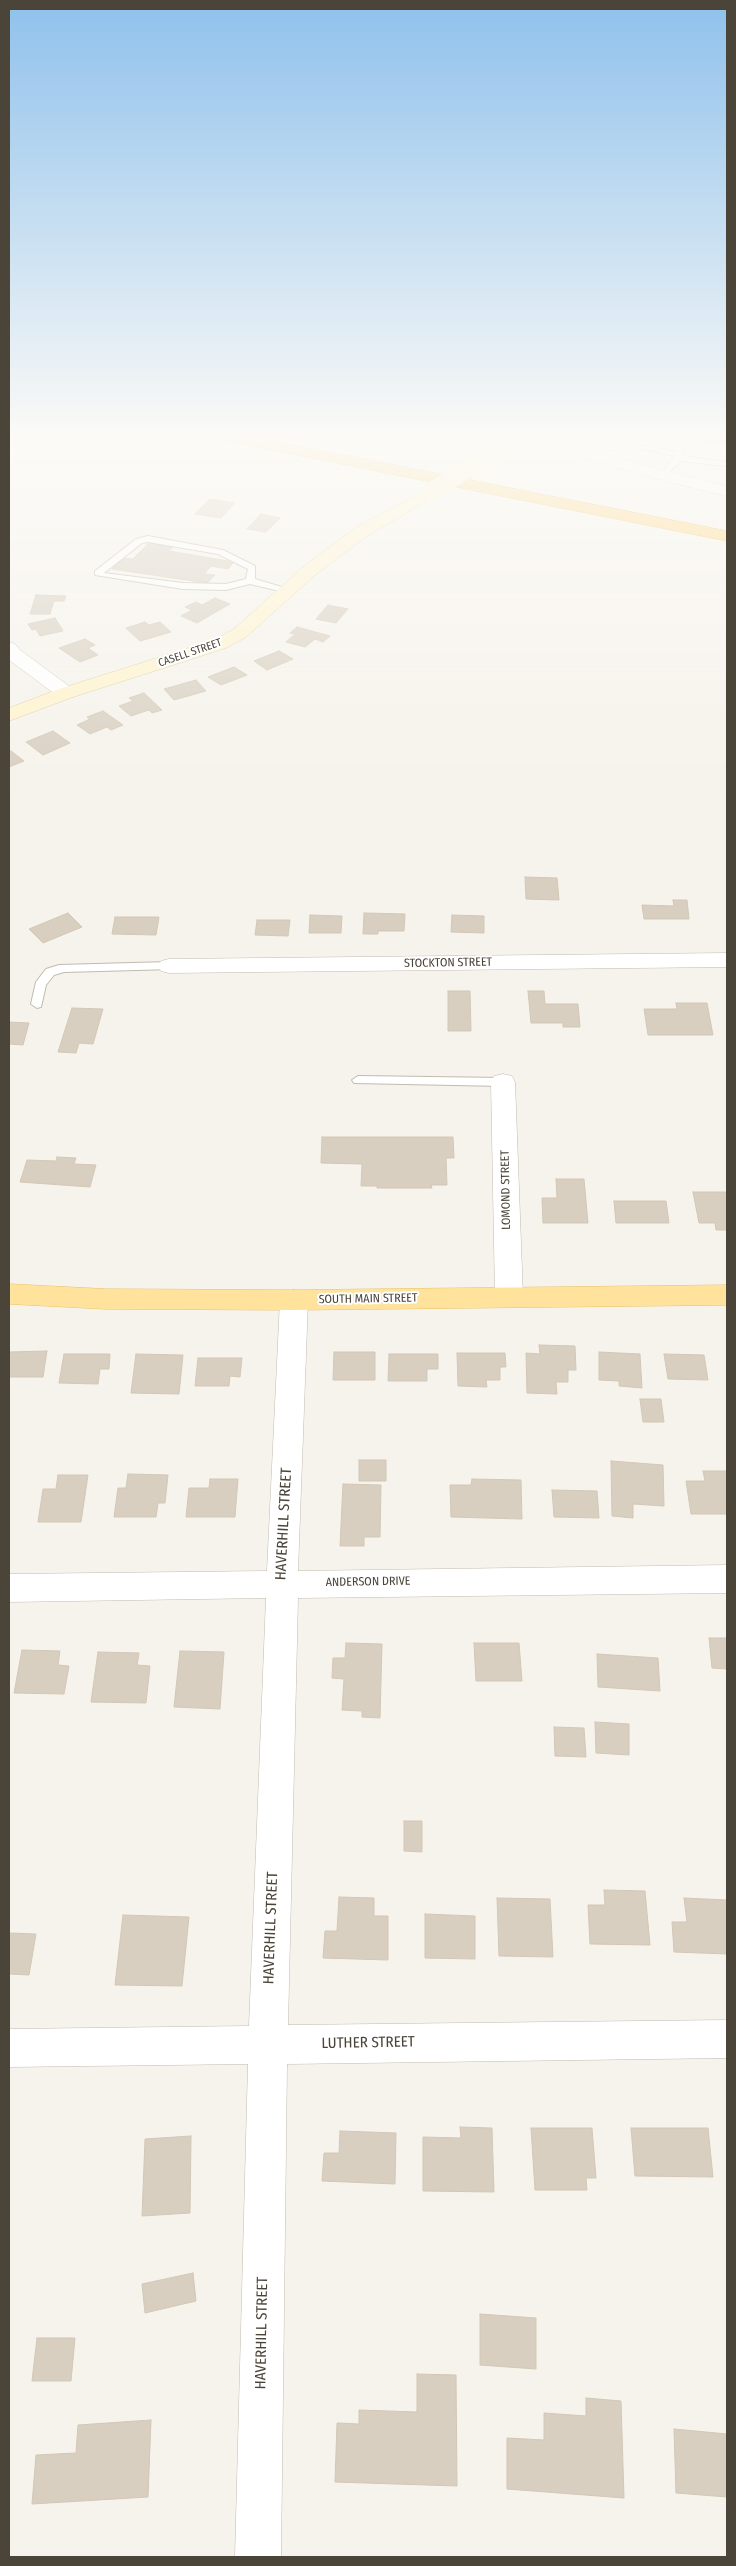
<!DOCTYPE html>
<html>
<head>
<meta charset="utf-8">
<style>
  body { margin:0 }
  #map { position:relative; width:736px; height:2566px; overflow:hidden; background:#f6f3ec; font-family:"Fira Sans Condensed",sans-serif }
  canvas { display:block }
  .frame { position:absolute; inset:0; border:10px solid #4b4439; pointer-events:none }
</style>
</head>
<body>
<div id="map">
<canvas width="736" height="2566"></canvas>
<div class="frame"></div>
</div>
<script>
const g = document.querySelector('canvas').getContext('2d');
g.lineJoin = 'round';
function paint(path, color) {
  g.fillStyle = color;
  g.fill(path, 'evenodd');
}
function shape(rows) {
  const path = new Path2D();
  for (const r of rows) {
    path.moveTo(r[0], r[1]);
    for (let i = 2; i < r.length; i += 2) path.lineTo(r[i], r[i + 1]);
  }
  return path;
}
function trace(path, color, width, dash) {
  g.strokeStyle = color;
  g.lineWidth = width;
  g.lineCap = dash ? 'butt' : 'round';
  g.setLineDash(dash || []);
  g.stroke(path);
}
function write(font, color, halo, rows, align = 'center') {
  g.font = font + ' "Fira Sans Condensed",sans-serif';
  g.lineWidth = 4;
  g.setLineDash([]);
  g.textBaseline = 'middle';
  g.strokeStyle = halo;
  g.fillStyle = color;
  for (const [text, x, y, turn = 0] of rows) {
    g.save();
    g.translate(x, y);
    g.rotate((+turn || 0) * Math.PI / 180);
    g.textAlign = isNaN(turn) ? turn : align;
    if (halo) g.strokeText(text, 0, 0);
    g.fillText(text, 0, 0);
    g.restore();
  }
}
const building = shape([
  [697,431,727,431,727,444,694,440,697,431],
  [210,499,235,503,221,518,195,514,210,499],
  [261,514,280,518,266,532,247,529,261,514],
  [149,543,173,547,169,551,234,562,228,569,211,566,204,574,215,575,207,583,112,569,123,558,133,559,149,543],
  [36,595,66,596,64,601,54,601,50,614,30,614,36,595],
  [215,598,230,604,197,623,181,616,192,610,185,607,196,602,202,605,215,598],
  [328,605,348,609,336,623,316,619,328,605],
  [55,618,63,631,40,636,36,629,32,630,28,624,55,618],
  [145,622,149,625,160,622,171,632,140,641,126,628,145,622],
  [297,627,330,636,323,642,315,639,305,647,286,642,295,634,290,633,297,627],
  [85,639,95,645,88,648,98,655,80,662,59,648,85,639],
  [279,651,293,659,267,670,254,661,279,651],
  [234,667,247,675,221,685,208,677,234,667],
  [196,680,206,691,174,700,164,689,196,680],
  [144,693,162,710,152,713,149,710,131,716,119,706,133,701,129,698,144,693],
  [103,711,123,725,111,730,107,727,90,734,77,725,90,719,87,717,103,711],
  [53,731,70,743,43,755,26,742,53,731],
  [11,751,24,761,9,767,9,752,11,751],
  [525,877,557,878,559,900,526,899,525,877],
  [673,900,687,900,689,919,644,919,642,905,674,906,673,900],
  [68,913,82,927,43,943,29,929,68,913],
  [364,913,405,914,404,931,378,931,378,934,363,934,364,913],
  [310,915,342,916,341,933,309,933,310,915],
  [452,915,484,916,484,933,451,932,452,915],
  [115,917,159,917,156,935,112,934,115,917],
  [257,920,290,920,288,936,255,935,257,920],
  [448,991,470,991,471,1031,448,1031,448,991],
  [528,991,544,991,545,1004,578,1004,580,1027,563,1027,563,1023,531,1023,528,991],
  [676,1003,707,1003,713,1035,648,1035,644,1009,677,1009,676,1003],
  [72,1008,103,1009,93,1044,79,1043,76,1053,58,1052,72,1008],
  [9,1022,29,1023,23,1045,9,1044,9,1022],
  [322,1137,453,1137,454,1158,446,1158,447,1185,431,1185,432,1188,377,1188,377,1186,361,1186,362,1164,321,1163,322,1137],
  [57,1157,76,1158,74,1164,96,1165,90,1187,20,1182,27,1160,56,1161,57,1157],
  [556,1179,584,1179,588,1223,543,1223,542,1198,557,1198,556,1179],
  [693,1192,727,1192,727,1230,716,1230,715,1223,699,1223,693,1192],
  [614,1201,666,1201,669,1223,616,1223,614,1201],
  [539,1345,575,1346,576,1370,568,1370,568,1382,556,1382,557,1394,527,1393,526,1353,540,1354,539,1345],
  [47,1351,43,1377,9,1377,9,1352,47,1351],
  [334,1352,375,1352,375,1380,333,1380,334,1352],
  [599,1352,640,1354,642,1388,619,1386,619,1381,599,1380,599,1352],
  [457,1353,505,1353,506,1367,500,1367,500,1380,486,1380,487,1387,458,1386,457,1353],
  [64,1354,110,1354,109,1369,100,1369,98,1384,59,1383,64,1354],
  [136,1354,183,1355,179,1394,131,1393,136,1354],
  [389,1354,438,1354,438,1369,427,1369,427,1381,388,1381,389,1354],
  [664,1354,704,1355,708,1380,668,1379,664,1354],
  [198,1358,242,1358,240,1377,230,1376,229,1386,195,1386,198,1358],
  [640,1399,661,1399,664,1422,643,1422,640,1399],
  [359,1460,386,1460,386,1481,359,1481,359,1460],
  [611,1461,663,1465,664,1506,633,1504,633,1518,612,1516,611,1461],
  [703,1471,727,1471,727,1514,691,1514,686,1481,705,1481,703,1471],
  [128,1474,168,1475,165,1503,158,1503,156,1517,114,1517,118,1488,126,1488,128,1474],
  [58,1475,88,1475,81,1522,38,1522,43,1489,56,1489,58,1475],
  [210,1479,238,1479,235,1517,186,1517,189,1488,209,1488,210,1479],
  [472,1479,521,1480,522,1519,451,1517,450,1485,471,1485,472,1479],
  [343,1484,381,1485,380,1537,364,1537,364,1546,340,1546,343,1484],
  [552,1490,597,1491,599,1518,554,1517,552,1490],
  [709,1638,727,1638,727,1669,712,1668,709,1638],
  [346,1643,382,1644,380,1718,362,1717,362,1711,342,1710,344,1679,332,1678,333,1658,345,1658,346,1643],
  [474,1643,519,1643,522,1681,476,1681,474,1643],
  [22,1650,60,1651,58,1665,69,1666,64,1694,14,1693,22,1650],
  [180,1651,224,1652,220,1709,174,1707,180,1651],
  [98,1652,139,1653,137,1665,150,1666,146,1703,91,1702,98,1652],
  [597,1654,658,1658,660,1691,598,1687,597,1654],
  [595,1722,629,1724,629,1755,596,1753,595,1722],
  [554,1727,584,1728,586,1757,555,1756,554,1727],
  [404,1821,422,1821,422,1852,404,1851,404,1821],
  [604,1890,645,1891,650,1945,590,1944,588,1905,605,1905,604,1890],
  [339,1897,374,1898,374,1916,388,1916,388,1960,323,1958,325,1931,337,1931,339,1897],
  [497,1898,550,1899,553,1957,499,1956,497,1898],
  [684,1898,727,1900,727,1954,674,1952,672,1922,687,1922,684,1898],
  [425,1914,475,1916,475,1959,425,1958,425,1914],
  [123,1915,189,1917,182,1986,115,1985,123,1915],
  [9,1933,36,1934,29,1975,9,1974,9,1933],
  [460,2127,492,2128,494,2192,423,2191,423,2137,461,2138,460,2127],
  [531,2128,592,2128,596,2178,586,2178,587,2190,535,2190,531,2128],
  [631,2128,708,2128,713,2177,635,2176,631,2128],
  [340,2131,396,2133,395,2184,322,2181,324,2153,339,2153,340,2131],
  [191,2136,190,2213,142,2216,145,2139,191,2136],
  [193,2273,196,2301,145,2313,142,2284,193,2273],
  [480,2314,536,2318,536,2369,480,2365,480,2314],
  [37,2338,75,2338,71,2381,32,2381,37,2338],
  [417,2374,456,2375,457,2486,335,2482,337,2423,359,2424,359,2410,417,2412,417,2374],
  [586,2398,621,2401,624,2498,507,2489,507,2438,544,2440,544,2413,586,2416,586,2398],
  [151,2420,148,2497,32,2504,36,2455,76,2453,78,2425,151,2420],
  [674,2429,727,2434,727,2497,676,2493,674,2429]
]);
paint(building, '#d8cfc1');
trace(building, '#d3c7b4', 1);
const lane = shape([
  [559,431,575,431,676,452,681,431,689,431,683,456,727,462,727,466,681,461,663,478,659,476,675,456,559,431],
  [148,536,223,550,255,566,255,579,292,590,288,593,250,584,226,590,183,589,95,575,95,571,136,539,148,536],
  [148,542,218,554,248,569,246,579,226,584,183,583,104,573,142,543,148,542],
  [169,962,175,966,173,969,64,972,54,975,46,985,41,1007,37,1008,31,1004,36,982,46,969,59,965,169,962],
  [358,1076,503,1078,509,1082,503,1086,354,1083,352,1080,358,1076]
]);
const street = shape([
  [500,431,525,431,667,472,727,486,727,496,657,479,503,434,500,431],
  [9,642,15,644,20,650,73,689,76,693,73,697,59,697,9,660,9,642],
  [727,953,727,967,169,973,161,971,158,966,161,961,169,959,727,953],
  [503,1074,512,1076,515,1082,523,1297,519,1304,509,1307,499,1304,495,1297,491,1082,494,1076,503,1074],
  [294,1290,304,1293,308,1300,298,1571,727,1565,727,1593,298,1598,288,2025,727,2020,727,2058,287,2064,281,2557,235,2557,248,2064,9,2067,9,2029,249,2026,266,1598,9,1602,9,1574,267,1571,280,1300,284,1293,294,1290]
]);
const secondary = shape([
  [512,431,530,431,495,459,483,459,481,456,483,453,512,431],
  [429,488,435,490,437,493,435,496,367,536,315,575,246,637,226,648,73,697,9,721,9,708,59,689,214,640,234,629,303,567,355,528,429,488]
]);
const primary = shape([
  [9,1284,106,1289,294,1290,727,1285,727,1305,294,1310,106,1309,9,1304,9,1284]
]);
const highway = shape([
  [193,431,224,431,727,531,727,541,201,436,193,431]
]);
trace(lane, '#c2bbae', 2);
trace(street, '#c2bbae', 1);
trace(secondary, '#d6c79b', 1);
trace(primary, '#e6c16a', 1);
trace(highway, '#e0a43c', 1);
paint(lane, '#fff');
paint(street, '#fff');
paint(secondary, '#fff3cd');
paint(primary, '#ffe39c');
paint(highway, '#ffcf6e');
const secondaryBridge = shape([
  [429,493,489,456]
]);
trace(secondaryBridge, '#d6c79b', 19, []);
trace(secondaryBridge, '#fff3cd', 18);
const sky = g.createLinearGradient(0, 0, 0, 790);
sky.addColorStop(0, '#8fc1ec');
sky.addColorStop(0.55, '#fbfaf6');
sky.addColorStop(1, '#fbfaf600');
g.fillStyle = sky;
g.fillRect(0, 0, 736, 790);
write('11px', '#4b4439', '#fff', [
  ["CASELL STREET",190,653,-19]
]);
write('12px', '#4b4439', '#fff', [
  ["STOCKTON STREET",448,963,-1],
  ["LOMOND STREET",506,1190,-91],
  ["SOUTH MAIN STREET",368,1299,-1],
  ["ANDERSON DRIVE",368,1582,-1]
]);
write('15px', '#4b4439', '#fff', [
  ["HAVERHILL STREET",284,1524,-87],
  ["HAVERHILL STREET",271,1928,-88],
  ["LUTHER STREET",368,2043,-1],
  ["HAVERHILL STREET",262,2333,-89]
]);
</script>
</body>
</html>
